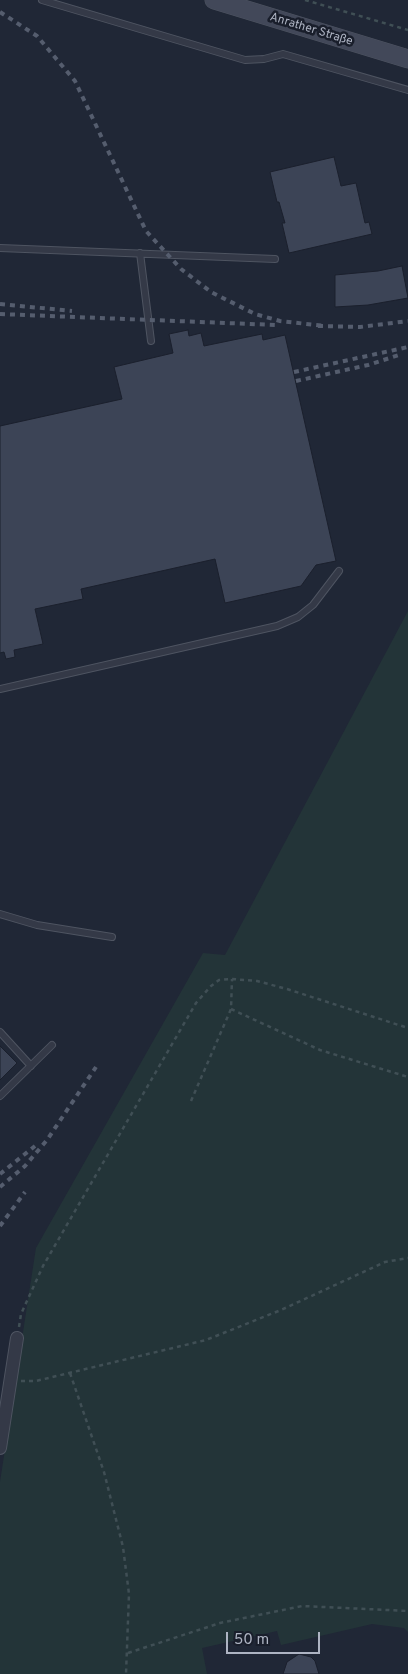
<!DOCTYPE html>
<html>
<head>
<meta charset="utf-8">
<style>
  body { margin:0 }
  #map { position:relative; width:408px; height:1674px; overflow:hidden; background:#202736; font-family:Overpass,sans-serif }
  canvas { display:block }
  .scale { position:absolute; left:226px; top:1632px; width:94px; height:22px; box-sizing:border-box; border:2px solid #aeb4c3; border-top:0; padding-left:6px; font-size:15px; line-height:18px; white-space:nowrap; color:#aeb4c3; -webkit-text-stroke:4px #191e2b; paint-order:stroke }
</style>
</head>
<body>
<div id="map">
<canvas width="408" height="1674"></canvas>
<div class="scale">50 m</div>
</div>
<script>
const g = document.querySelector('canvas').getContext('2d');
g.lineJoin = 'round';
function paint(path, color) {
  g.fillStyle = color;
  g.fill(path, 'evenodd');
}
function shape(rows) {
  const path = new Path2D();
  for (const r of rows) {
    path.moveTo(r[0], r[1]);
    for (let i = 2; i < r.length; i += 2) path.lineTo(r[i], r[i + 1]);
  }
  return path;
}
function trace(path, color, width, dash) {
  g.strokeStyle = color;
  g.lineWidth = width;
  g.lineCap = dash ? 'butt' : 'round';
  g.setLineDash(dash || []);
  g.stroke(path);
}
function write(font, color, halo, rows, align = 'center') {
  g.font = font + ' Overpass,sans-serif';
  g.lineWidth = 5;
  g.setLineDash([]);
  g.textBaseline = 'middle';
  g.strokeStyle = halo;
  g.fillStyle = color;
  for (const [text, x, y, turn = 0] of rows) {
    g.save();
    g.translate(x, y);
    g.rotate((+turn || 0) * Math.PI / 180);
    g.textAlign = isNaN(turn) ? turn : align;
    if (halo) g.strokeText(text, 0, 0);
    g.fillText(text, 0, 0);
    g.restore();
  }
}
paint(shape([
  [408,611,408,1632,404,1628,372,1624,281,1645,277,1631,202,1648,207,1674,0,1674,0,1482,36,1248,203,953,225,955]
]), '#233438');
const building = shape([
  [334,157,341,186,356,183,365,223,369,222,372,234,289,253,282,223,285,223,279,202,277,202,270,172,334,157],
  [402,266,408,298,368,305,335,307,335,275,378,271,402,266],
  [188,330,189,336,201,333,204,346,262,334,263,340,285,335,336,561,316,565,301,586,225,603,215,559,81,589,83,599,35,609,43,644,14,650,15,657,6,659,4,652,0,653,0,426,122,399,114,367,173,353,169,334,188,330],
  [0,1046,17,1063,0,1080,0,1046],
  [299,1654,311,1657,315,1661,319,1674,283,1674,287,1662,299,1654]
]);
paint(building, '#3c4456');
trace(building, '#1b202d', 1);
const service = shape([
  [42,0,245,60,264,59,283,54,408,90],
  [0,248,275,259],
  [140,253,151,341],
  [0,689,277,626,298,617,313,605,339,571],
  [0,914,37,925,112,937],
  [0,1032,31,1066],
  [0,1096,52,1045]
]);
const minor = shape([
  [0,1448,17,1338]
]);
const secondary = shape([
  [214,0,408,59]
]);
trace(service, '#4e5461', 8);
trace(minor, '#4e5461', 14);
trace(secondary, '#4e5461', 19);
trace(shape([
  [305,0,408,30],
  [231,1009,320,1050,408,1077],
  [191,1101,231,1009,232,979],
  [19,1327,21,1314,43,1266,196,1003,211,986,219,980,232,979,257,981,287,989,408,1028],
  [70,1373,104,1472,123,1547,129,1594,126,1674],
  [21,1381,36,1381,206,1340,281,1310,385,1262,408,1258],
  [128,1653,220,1623,302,1606,408,1611]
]), '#404f55', 2.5, [4, 4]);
trace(service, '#343947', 6);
trace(minor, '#343947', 12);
trace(secondary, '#424859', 18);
trace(shape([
  [0,12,37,36,75,81,146,231,181,269,211,292,255,314,280,321,325,326],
  [0,304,72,311],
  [0,314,276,325],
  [318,326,360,327,408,321],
  [294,372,408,347],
  [296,381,368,365,399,355],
  [0,1174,35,1146],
  [0,1187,25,1166,47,1140,96,1067],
  [0,1226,25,1192]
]), '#555d6e', 4, [5, 5]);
write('12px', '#aeb4c3', '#191e2b', [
  ["Anrather Straße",311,30,17]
]);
</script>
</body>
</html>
